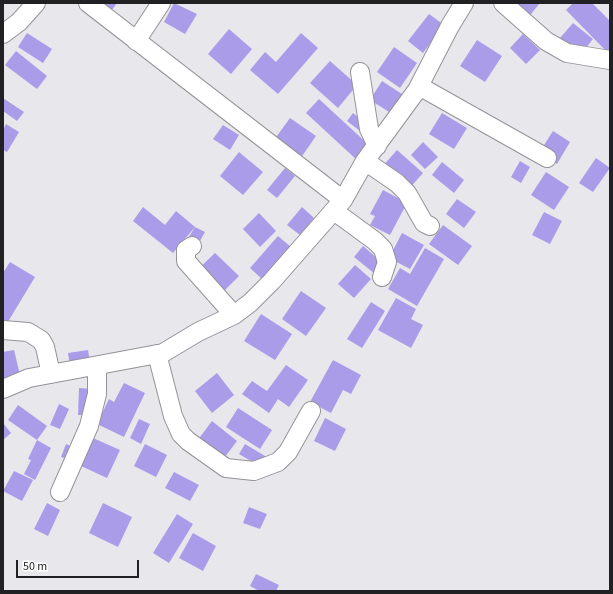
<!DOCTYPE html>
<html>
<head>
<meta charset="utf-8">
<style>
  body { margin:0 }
  #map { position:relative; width:613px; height:594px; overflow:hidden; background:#e8e7ec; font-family:"Source Sans 3",sans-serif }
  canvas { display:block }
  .frame { position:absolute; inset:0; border:4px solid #212123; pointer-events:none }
  .scale { position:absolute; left:16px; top:560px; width:123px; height:18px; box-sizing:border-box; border:2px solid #212123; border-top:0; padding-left:5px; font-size:12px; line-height:14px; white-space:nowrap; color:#212123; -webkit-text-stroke:3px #fff; paint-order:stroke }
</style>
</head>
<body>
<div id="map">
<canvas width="613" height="594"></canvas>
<div class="frame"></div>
<div class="scale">50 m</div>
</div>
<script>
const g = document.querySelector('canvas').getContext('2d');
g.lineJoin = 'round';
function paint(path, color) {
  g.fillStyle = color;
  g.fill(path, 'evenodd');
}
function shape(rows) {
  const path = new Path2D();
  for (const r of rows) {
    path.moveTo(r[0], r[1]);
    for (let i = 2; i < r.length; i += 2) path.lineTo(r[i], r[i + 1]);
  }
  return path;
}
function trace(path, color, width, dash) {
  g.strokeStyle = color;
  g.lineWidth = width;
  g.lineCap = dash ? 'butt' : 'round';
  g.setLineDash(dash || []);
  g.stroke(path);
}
paint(shape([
  [94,3,117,3,109,14],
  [174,3,197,14,185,34,164,22],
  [508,3,540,3,527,19],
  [573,3,592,3,610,21,610,49,607,52,566,10],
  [429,14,444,25,423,53,408,41],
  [573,23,593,39,581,54,560,38],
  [229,29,252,49,231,74,208,54],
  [27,33,52,49,43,63,18,47],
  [301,33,318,48,278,94,250,70,265,52,276,62],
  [523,34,540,50,526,64,510,48],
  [477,40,502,56,485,82,460,66],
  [394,47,417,63,400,88,377,72],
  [16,51,47,76,37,89,5,65],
  [330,61,357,85,338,108,310,83],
  [382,81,405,96,394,115,370,100],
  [3,98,24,112,17,121,3,111],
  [319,99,371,147,358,161,306,113],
  [353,113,366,123,360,131,347,121],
  [442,113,467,128,454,149,429,134],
  [290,118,316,136,300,159,274,140],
  [6,124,19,132,7,152,3,150,3,130],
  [223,125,239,135,230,150,213,139],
  [553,131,570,142,557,164,539,153],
  [423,142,438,157,425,169,411,155],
  [397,150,423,173,408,190,382,167],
  [239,152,263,172,243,195,220,176],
  [596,158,610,168,593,192,579,183],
  [520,161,530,167,521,183,511,177],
  [442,162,464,180,454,193,432,175],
  [285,168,295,176,277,198,267,190],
  [546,172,569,187,554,210,531,195],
  [383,190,407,203,390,235,370,225,375,216,370,214],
  [457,199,476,212,464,228,446,214],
  [143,207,165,225,176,211,195,227,205,232,197,246,187,240,195,227,173,253,133,221],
  [302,207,314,218,300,235,287,225],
  [544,212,562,221,550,244,532,235],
  [259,213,276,231,260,247,243,229],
  [443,225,472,246,458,265,429,244],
  [402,233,424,245,410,269,389,258],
  [278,236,291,247,262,279,250,268],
  [363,246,384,264,375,274,354,257],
  [425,248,444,259,417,306,388,289,400,268,410,274],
  [215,253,239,276,220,295,196,271],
  [10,262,35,277,3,330,3,273],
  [355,265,371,279,354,298,338,284],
  [301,291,326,308,306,336,282,319],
  [396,298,416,309,411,319,423,325,411,348,378,330],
  [371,302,385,311,362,348,347,339],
  [261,314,292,334,275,360,244,341],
  [14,350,20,375,3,379,3,352],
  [88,350,90,362,70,366,68,353],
  [333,360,361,375,351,394,343,390,331,413,310,402],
  [286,365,308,380,289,407,278,399,269,413,242,394,252,381,267,391],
  [217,373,234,395,212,413,195,391],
  [124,383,145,393,124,437,97,424,109,399,114,402],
  [79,388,93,389,91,415,78,415],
  [59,404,69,409,60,429,50,425],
  [18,405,47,426,37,440,8,420],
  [238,408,272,430,260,449,226,427],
  [325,418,346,429,335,451,314,441],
  [139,419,150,424,141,444,130,438],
  [212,421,237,441,222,461,197,441],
  [3,423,11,433,3,440],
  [93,438,120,450,107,478,81,466],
  [37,440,51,448,35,480,24,474,31,460,28,459],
  [66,444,79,450,74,462,61,457],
  [145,444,167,455,156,477,134,466],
  [245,444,270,459,264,469,239,454],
  [14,471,33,480,22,501,3,491],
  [174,472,199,485,190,501,165,488],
  [47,503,60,510,48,536,34,529],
  [103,503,132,517,118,547,89,533],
  [249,507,267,514,260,529,243,523],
  [177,514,193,524,169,563,153,553],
  [193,533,216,546,203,571,179,558],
  [256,574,279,585,276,591,259,591,250,586]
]), '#ab9ce9');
const street = shape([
  [88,3,343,200],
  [503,3,546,41,567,53,610,60],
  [3,34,19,22,36,3],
  [136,41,161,3],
  [360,72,369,129,377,146],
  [419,86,547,158],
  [365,161,397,183,407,193,424,223,430,226],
  [334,211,375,241,383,249,387,262,382,277],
  [192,246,186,250,186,261,234,315],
  [3,330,28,332,41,340,45,347,51,374],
  [157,354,173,416,181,434,188,441,226,468,254,471,278,462,288,452,311,411],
  [3,389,29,378,163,353,198,332,234,315,250,303,272,281,343,200,365,161,417,90,450,26,464,3],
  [60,492,89,426,97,394,97,366]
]);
trace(street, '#949397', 20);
trace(street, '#fff', 18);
</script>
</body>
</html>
